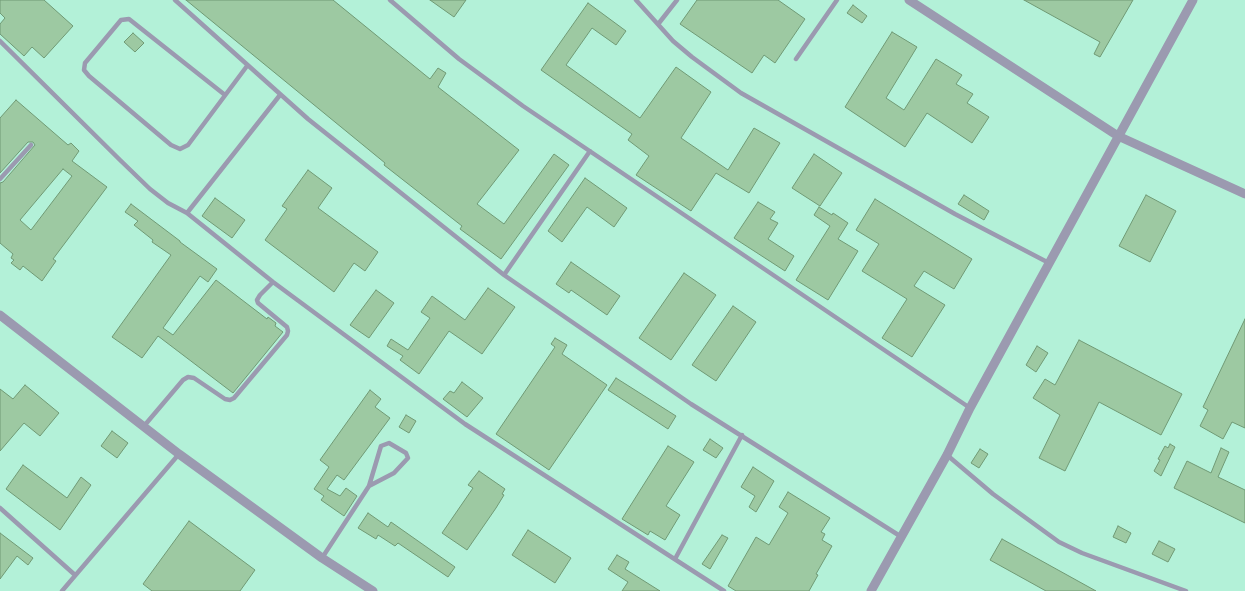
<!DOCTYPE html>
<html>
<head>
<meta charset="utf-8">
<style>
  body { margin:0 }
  canvas { display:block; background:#b3f1d8 }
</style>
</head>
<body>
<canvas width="1245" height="591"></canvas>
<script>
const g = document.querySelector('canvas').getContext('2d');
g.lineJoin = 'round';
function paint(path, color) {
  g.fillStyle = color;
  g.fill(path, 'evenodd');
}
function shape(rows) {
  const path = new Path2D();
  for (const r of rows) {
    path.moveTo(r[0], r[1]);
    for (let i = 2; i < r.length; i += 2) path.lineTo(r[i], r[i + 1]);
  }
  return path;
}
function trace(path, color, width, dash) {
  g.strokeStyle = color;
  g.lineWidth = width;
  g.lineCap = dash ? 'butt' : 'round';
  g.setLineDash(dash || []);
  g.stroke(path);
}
const building = shape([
  [0,0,44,0,73,26,44,58,32,47,24,56,0,34,0,24,5,18,0,13,0,0],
  [186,0,333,0,430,79,438,68,446,73,438,87,519,150,477,204,504,224,554,154,569,165,501,259,460,229,462,226,384,165,385,163,186,0],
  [430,0,466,0,454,17,430,0],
  [697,0,778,0,805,19,775,63,764,55,752,73,680,24,697,0],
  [1024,0,1133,0,1100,57,1094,54,1100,42,1024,0],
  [588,3,626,31,616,45,592,28,566,65,640,118,676,67,711,92,681,138,728,170,754,128,780,143,749,193,716,173,691,211,636,175,649,156,628,140,632,134,541,70,588,3],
  [853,5,867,16,862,23,847,13,853,5],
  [892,32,917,47,886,98,904,110,936,59,962,75,956,84,973,94,967,103,989,117,972,143,927,113,905,147,845,107,892,32],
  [133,33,144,43,135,52,124,42,133,33],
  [16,100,68,145,71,143,79,151,72,161,107,187,53,259,56,261,42,281,23,266,20,270,11,263,14,260,11,258,13,254,0,243,0,183,3,182,35,145,33,142,28,142,0,173,0,118,16,100],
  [63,169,72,176,31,230,20,220,63,169],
  [814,154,842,173,820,206,792,188,814,154],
  [308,170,332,188,318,208,378,252,365,271,354,263,334,292,265,240,287,209,282,206,308,170],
  [585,178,627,208,614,227,587,207,562,242,548,231,585,178],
  [964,195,989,211,984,220,958,204,964,195],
  [1146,195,1176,211,1150,262,1119,246,1146,195],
  [215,198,245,220,232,238,202,216,215,198],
  [875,199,972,259,954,289,924,271,914,286,945,305,912,357,882,338,907,299,862,271,879,244,856,230,875,199],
  [758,202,775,212,770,219,778,223,768,239,794,256,785,271,734,238,758,202],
  [131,204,180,241,180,242,217,269,208,282,200,276,163,328,173,335,216,280,267,319,268,317,276,323,275,326,283,332,233,393,158,336,142,358,112,337,171,255,152,242,153,240,134,225,138,221,125,212,131,204],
  [819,207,832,215,833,213,848,223,838,239,858,251,828,300,796,280,830,226,814,215,819,207],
  [571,262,620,296,607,315,571,290,569,293,556,284,571,262],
  [684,273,716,295,671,360,639,338,684,273],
  [488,288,515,307,482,354,449,331,419,374,400,360,403,356,387,346,391,339,408,350,430,318,421,312,432,296,465,320,488,288],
  [376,290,394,303,369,338,350,325,376,290],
  [733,306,756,322,716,381,692,365,733,306],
  [1245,319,1245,428,1232,422,1223,439,1200,426,1208,410,1203,407,1245,319],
  [555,338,567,345,562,354,607,385,549,470,496,434,555,347,551,344,555,338],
  [1079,340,1182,394,1161,435,1099,402,1065,471,1039,458,1060,415,1033,398,1045,379,1055,385,1079,340],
  [1037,346,1048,353,1036,372,1026,365,1037,346],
  [616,378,676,416,668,429,608,390,616,378],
  [462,382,483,398,467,417,443,399,450,391,454,393,462,382],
  [25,385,59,413,40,436,24,423,0,451,0,389,13,399,25,385],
  [370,390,381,399,375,407,390,418,344,480,337,475,327,489,340,496,346,488,357,496,344,516,321,500,324,496,314,489,329,467,320,460,370,390],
  [406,415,416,421,409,433,399,427,406,415],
  [112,431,128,443,117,458,101,446,112,431],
  [710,439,723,448,716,458,703,450,710,439],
  [1170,444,1175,447,1161,476,1154,471,1160,460,1158,459,1165,446,1168,448,1170,444],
  [668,446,694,462,666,506,680,515,665,540,650,531,648,535,622,519,668,446],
  [1221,448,1229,452,1218,477,1245,490,1245,523,1174,488,1187,461,1211,473,1221,448],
  [980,449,988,454,979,468,971,463,980,449],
  [23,465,67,498,81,477,91,485,60,530,6,489,23,465],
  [753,467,774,481,756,512,749,507,755,496,741,487,753,467],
  [479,471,505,489,502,494,504,495,496,508,467,550,442,533,473,488,468,485,479,471],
  [788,492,830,518,821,532,825,534,822,540,832,546,816,574,818,575,809,591,736,591,728,586,756,537,769,545,788,513,779,507,788,492],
  [368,513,388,527,391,522,455,567,448,577,398,543,395,546,378,535,376,539,358,528,368,513],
  [189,521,255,570,240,591,152,591,143,584,189,521],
  [1118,526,1131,533,1126,543,1113,537,1118,526],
  [528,530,571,558,555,583,512,555,528,530],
  [0,533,33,558,28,565,17,556,0,579,0,533],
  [722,535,728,538,710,569,702,564,722,535],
  [1002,539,1096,591,1046,591,990,560,1002,539],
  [1159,541,1175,549,1168,562,1152,554,1159,541],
  [617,555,629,562,625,569,660,591,622,591,628,582,608,569,617,555]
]);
paint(building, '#9dc9a2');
trace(building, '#709a75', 1);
trace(shape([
  [175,0,308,119,504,275,691,404,900,536],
  [390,0,459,59,523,106,970,408],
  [636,0,673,41,692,57,741,93,955,214,1049,263],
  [659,23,677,0],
  [0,41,120,160,150,189,168,203,187,213,273,282,465,424,724,591],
  [796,59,837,0],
  [225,95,129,19,121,20,85,63,84,70,89,76,171,145,180,149,188,145,247,66],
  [0,179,31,145],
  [187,213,280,95],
  [504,275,590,151],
  [144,426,183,380,188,377,194,378,225,399,230,400,234,398,287,335,288,331,287,327,258,303,257,300,260,295,273,282],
  [947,455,993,494,1059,542,1082,553,1186,591],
  [0,508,75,575],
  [322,558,369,486,381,446,389,443,406,453,408,458,394,473,369,486],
  [675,559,742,435],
  [62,591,179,454]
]), '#9b9ab0', 4.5);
trace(shape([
  [909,0,1118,136,1245,194],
  [0,315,179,454,322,558,373,591],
  [871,591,947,455,970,408,1193,0]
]), '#9b9ab0', 9);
</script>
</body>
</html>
